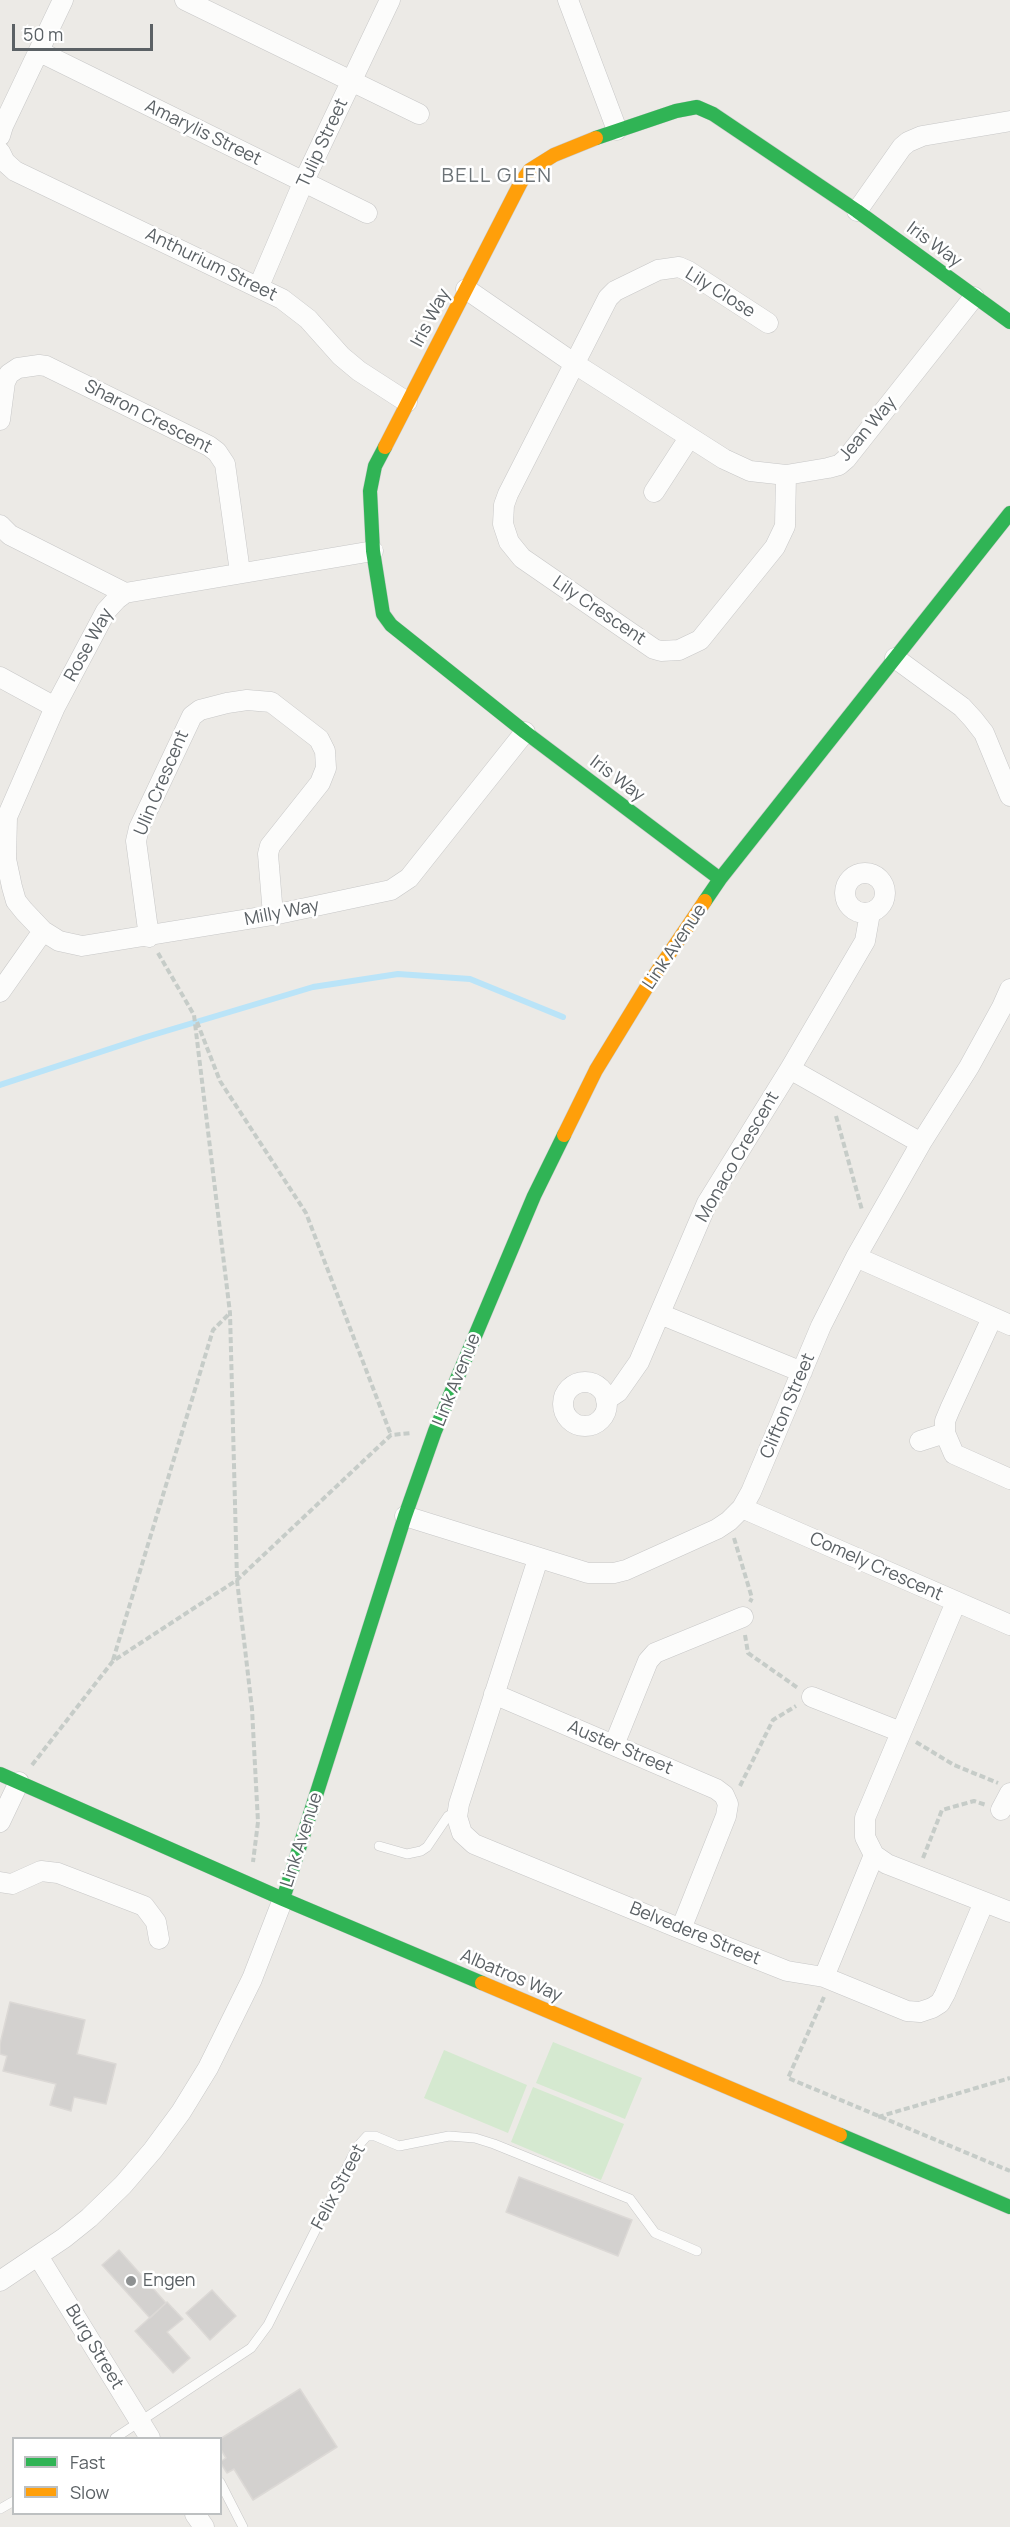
<!DOCTYPE html>
<html>
<head>
<meta charset="utf-8">
<style>
  body { margin:0 }
  #map { position:relative; width:1010px; height:2527px; overflow:hidden; background:#eceae6; font-family:Manrope,sans-serif }
  canvas { display:block }
  .legend { position:absolute; left:12px; top:2437px; width:210px; height:78px; box-sizing:border-box; background:#fff; border:2px solid #bdc0c1; margin:0; padding:8px 10px; list-style:none; font-size:18px; color:#5b6165 }
  .legend li { display:flex; align-items:center; gap:12px; height:30px }
  .legend b { width:30px; border:2px solid #bdc0c1 }
  .scale { position:absolute; left:12px; top:24px; width:141px; height:27px; box-sizing:border-box; border:3px solid #5b6165; border-top:0; padding-left:8px; font-size:18px; line-height:21px; white-space:nowrap; color:#5b6165; -webkit-text-stroke:4px #fff; paint-order:stroke }
</style>
</head>
<body>
<div id="map">
<canvas width="1010" height="2527"></canvas>
<ul class="legend">
<li><b style="height:8px;background:#30b455"></b>Fast</li>
<li><b style="height:8px;background:#ff9f0a"></b>Slow</li>
</ul>
<div class="scale">50 m</div>
</div>
<script>
const g = document.querySelector('canvas').getContext('2d');
g.lineJoin = 'round';
function paint(path, color) {
  g.fillStyle = color;
  g.fill(path, 'evenodd');
}
function shape(rows) {
  const path = new Path2D();
  for (const r of rows) {
    if (r.length === 3) {
      path.moveTo(r[0] + r[2], r[1]);
      path.arc(r[0], r[1], r[2], 0, 2 * Math.PI);
      continue;
    }
    path.moveTo(r[0], r[1]);
    for (let i = 2; i < r.length; i += 2) path.lineTo(r[i], r[i + 1]);
  }
  return path;
}
function trace(path, color, width, dash) {
  g.strokeStyle = color;
  g.lineWidth = width;
  g.lineCap = dash ? 'butt' : 'round';
  g.setLineDash(dash || []);
  g.stroke(path);
}
function write(font, color, halo, rows, align = 'center') {
  g.font = font + ' Manrope,sans-serif';
  g.lineWidth = 5;
  g.setLineDash([]);
  g.textBaseline = 'middle';
  g.strokeStyle = halo;
  g.fillStyle = color;
  for (const [text, x, y, turn = 0] of rows) {
    g.save();
    g.translate(x, y);
    g.rotate((+turn || 0) * Math.PI / 180);
    g.textAlign = isNaN(turn) ? turn : align;
    if (halo) g.strokeText(text, 0, 0);
    g.fillText(text, 0, 0);
    g.restore();
  }
}
paint(shape([
  [553,2042,642,2078,625,2119,536,2083],
  [444,2050,527,2085,508,2133,424,2098],
  [533,2087,624,2124,601,2180,511,2142]
]), '#d5e9d0');
trace(shape([
  [0,1085,146,1037,313,987,398,974,470,979,563,1017]
]), '#bae4f8', 6);
const building = shape([
  [10,2002,85,2020,77,2054,116,2064,106,2104,74,2097,71,2111,50,2105,56,2084,3,2071,7,2056,0,2054,0,2044,10,2002],
  [519,2177,632,2220,618,2256,506,2212,519,2177],
  [119,2250,166,2303,150,2318,102,2265,119,2250],
  [212,2290,236,2316,210,2340,186,2313,212,2290],
  [167,2302,183,2319,167,2332,190,2358,173,2373,135,2331,167,2302],
  [300,2389,337,2447,253,2500,234,2469,227,2473,220,2462,226,2458,220,2448,220,2439,300,2389]
]);
paint(building, '#d3d1cf');
trace(building, '#dcd9d6', 1.5);
const lane = shape([
  [379,1846,407,1854,421,1851,427,1847,448,1816,458,1811],
  [115,2438,251,2348,268,2325,357,2147,367,2136,375,2136,399,2146,449,2136,475,2138,494,2144,630,2199,655,2233,697,2251],
  [220,2482,243,2527],
  [0,2509,14,2501]
]);
const street = shape([
  [185,0,419,114],
  [568,0,617,130],
  [40,52,367,213],
  [0,136,3,126,63,0],
  [0,152,5,162,15,171,282,299,308,319,341,356,359,371,407,402],
  [857,211,902,147,908,142,922,136,1010,121],
  [259,286,303,183,390,0],
  [466,289,575,364,724,459,750,471,786,475,828,468,839,465,846,459,974,297],
  [768,323,688,271,679,267,658,270,615,291,608,298,508,494,504,505,503,524,509,542,522,558,654,649,661,651,679,650,700,640,775,547,785,526,786,475],
  [0,420,5,382,9,374,18,368,39,365,46,366,209,446,217,452,225,464,240,572],
  [654,492,689,438],
  [0,525,10,535,125,593],
  [373,551,125,593,117,599,106,611,55,707,7,817,6,859,12,887,16,901,24,911,43,931,59,941,82,946,273,915,391,890,409,878,525,732],
  [895,658,962,707,973,719,984,733,1010,796],
  [0,677,55,707],
  [865,893,20],
  [149,937,136,841,139,828,192,716,200,710,227,703,247,700,271,702,319,739,325,751,326,768,320,783,270,846,268,854,273,915],
  [0,992,43,931],
  [790,1069,921,1143],
  [856,1257,1010,1325],
  [660,1314,802,1372],
  [992,1318,950,1409,945,1421,945,1433,954,1454,1010,1479],
  [585,1404,22],
  [606,1400,618,1392,639,1362,707,1203,790,1069,865,941,870,913],
  [920,1441,945,1433],
  [742,1508,1010,1625],
  [405,1516,588,1573,614,1573,626,1570,717,1529,729,1521,742,1508,751,1492,821,1326,856,1257,921,1143,969,1067,1002,1007,1010,989],
  [538,1559,459,1804,457,1817,462,1833,474,1844,681,1929,787,1971,824,1977,874,1855,865,1837,865,1818,956,1602],
  [494,1694,716,1789,724,1795,728,1804,726,1816,681,1929],
  [812,1697,901,1732],
  [614,1745,648,1661,655,1653,743,1617],
  [1001,1810,1010,1793],
  [0,1822,19,1782],
  [874,1855,887,1864,1010,1912],
  [0,1882,12,1884,41,1871,58,1873,144,1906,156,1922,159,1939],
  [824,1977,907,2011,920,2012,932,2008,940,2003,945,1994,984,1902],
  [38,2256,150,2438],
  [0,2281,64,2238,89,2218,123,2185,153,2150,181,2112,208,2068,252,1979,283,1899],
  [195,2514,204,2527]
]);
const fast = shape([
  [596,138,676,111,697,107,713,114,857,211,1010,322],
  [385,447,375,466,370,491,373,551,383,614,391,625,525,732,720,879],
  [705,901,720,879,1010,513],
  [0,1774,283,1899,482,1983],
  [283,1899,405,1516,435,1431,534,1196,564,1135],
  [840,2135,1010,2207]
]);
const slow = shape([
  [385,447,521,182,530,170,554,155,596,138],
  [564,1135,596,1070,648,985,705,901],
  [482,1983,840,2135]
]);
trace(lane, '#c7c7c7', 10);
trace(street, '#c7c7c7', 21);
trace(fast, '#c8c9c9', 15);
trace(slow, '#c8c9c9', 15);
trace(shape([
  [158,953,194,1015,230,1313,237,1580,252,1709,258,1822,253,1862],
  [197,1022,220,1081,306,1213,391,1435],
  [836,1116,862,1210],
  [734,1538,752,1598,750,1602],
  [745,1635,748,1653,798,1688],
  [113,1660,213,1330,230,1313],
  [916,1742,954,1765,998,1783],
  [32,1765,113,1661,237,1580,391,1435,411,1433],
  [740,1786,773,1720,796,1706],
  [923,1858,942,1810,974,1801,986,1805],
  [824,1997,788,2078,1010,2171],
  [878,2117,1010,2078]
]), '#c6ccc8', 4, [6, 3]);
trace(lane, '#fcfcfb', 9);
trace(street, '#fcfcfb', 20);
trace(fast, '#30b455', 14);
trace(slow, '#ff9f0a', 14);
for (const [x, y, r, color] of [
  [131,2281,6,"#8e9192"]
]) {
  const dot = new Path2D();
  dot.arc(x, y, r, 0, 2 * Math.PI);
  g.fillStyle = color;
  g.fill(dot);
  trace(dot, '#fff', 2);
}
write('18px', '#5b6165', '#fff', [
  ["Amarylis Street",203,133,26],
  ["Tulip Street",323,143,-65],
  ["Iris Way",934,245,36],
  ["Anthurium Street",211,265,26],
  ["Lily Close",720,293,32],
  ["Iris Way",431,318,-62],
  ["Sharon Crescent",148,417,27],
  ["Jean Way",868,429,-50],
  ["Lily Crescent",599,611,34],
  ["Rose Way",89,645,-61],
  ["Iris Way",617,779,37],
  ["Ulin Crescent",162,783,-67],
  ["Milly Way",282,913,-11],
  ["Link Avenue",675,947,-56],
  ["Monaco Crescent",738,1157,-60],
  ["Link Avenue",457,1380,-68],
  ["Clifton Street",788,1406,-67],
  ["Comely Crescent",876,1567,24],
  ["Auster Street",620,1748,23],
  ["Link Avenue",302,1840,-72],
  ["Belvedere Street",695,1934,22],
  ["Albatros Way",511,1976,23],
  ["Felix Street",339,2187,-62],
  ["Burg Street",94,2347,59]
]);
write('18px', '#5b6165', '#fff', [
  ["Engen",143,2281]
], 'left');
g.letterSpacing = '1.5px';
write('20px', '#6c7377', '#fff', [
  ["BELL GLEN",497,176]
]);
g.letterSpacing = '0px';
</script>
</body>
</html>
